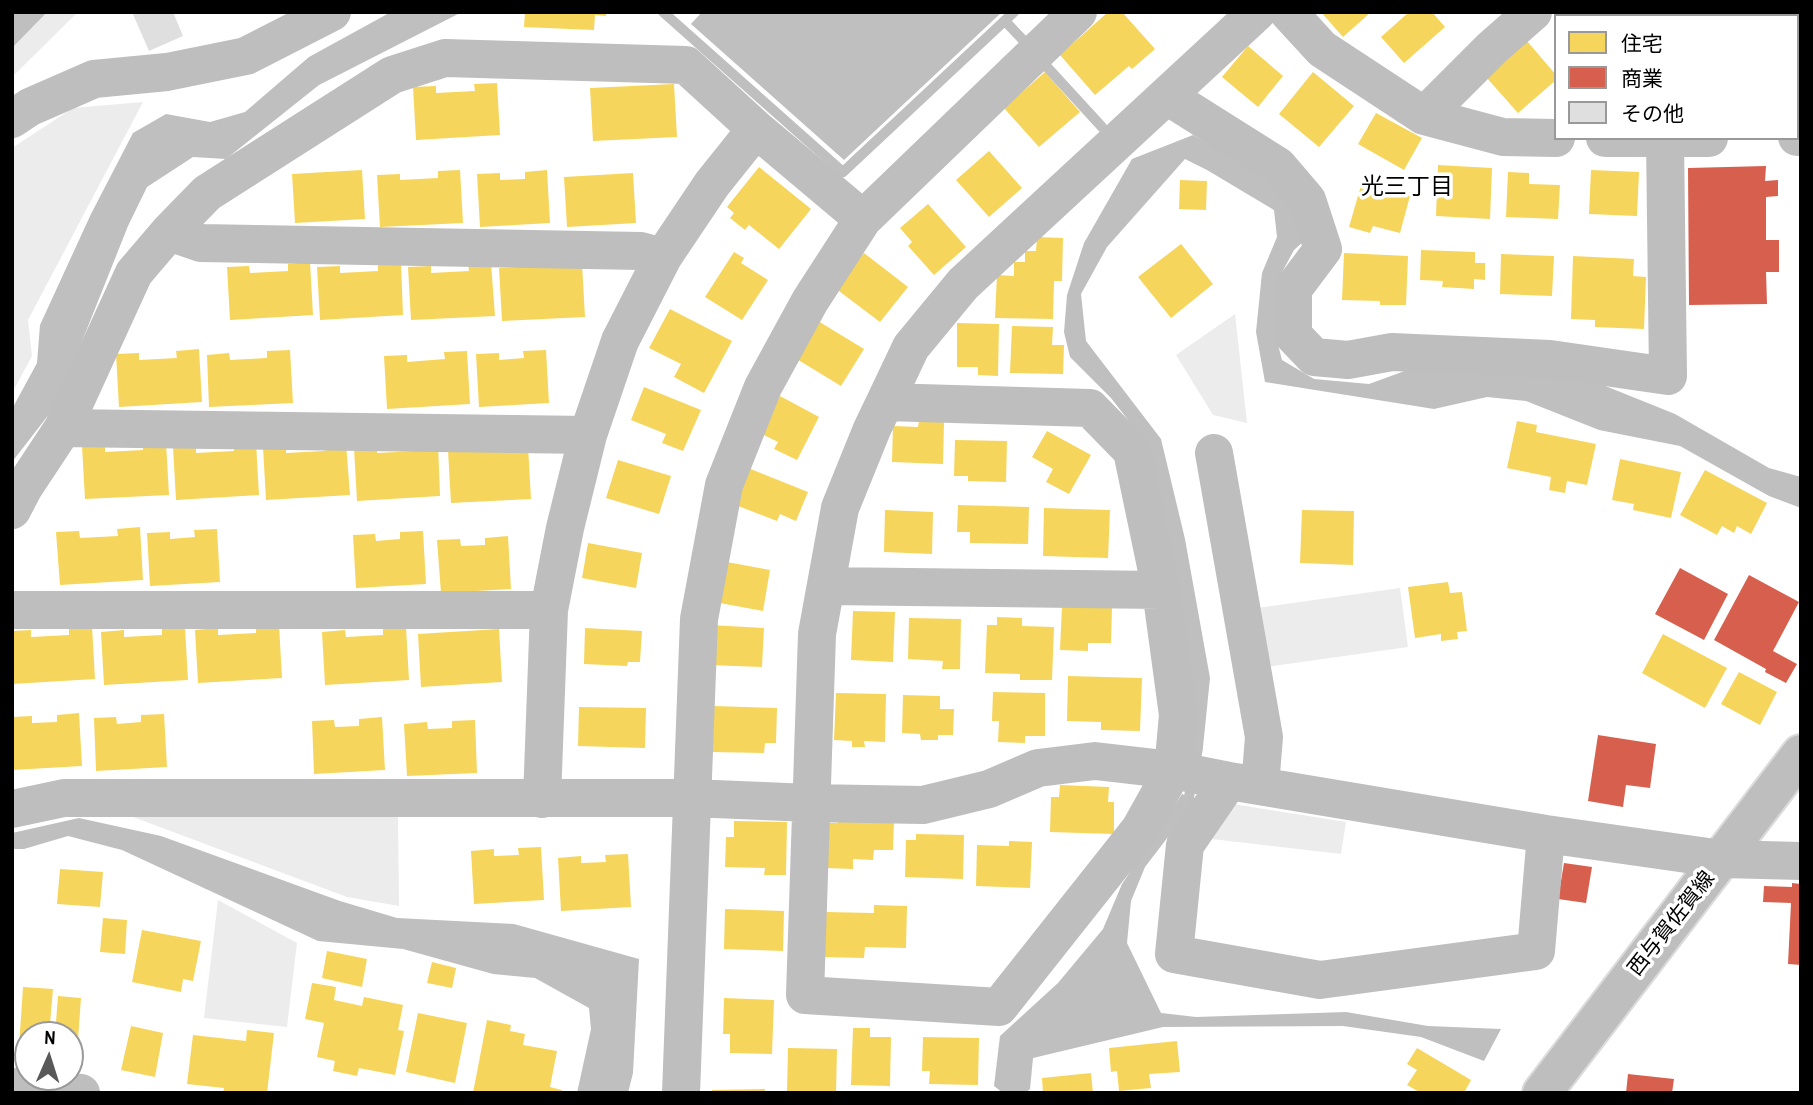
<!DOCTYPE html>
<html>
<head>
<meta charset="utf-8">
<style>
  body { margin:0 }
  #map { position:relative; width:1813px; height:1105px; overflow:hidden; background:#fff; font-family:"Archivo Narrow","Noto Sans JP",sans-serif }
  canvas { display:block }
  .frame { position:absolute; inset:0; border:14px solid #000; pointer-events:none }
  .legend { position:absolute; left:1554px; top:14px; width:245px; height:126px; box-sizing:border-box; background:#fff; border:2px solid #999; margin:0; padding:9px 12px; list-style:none; font-size:21px; color:#000 }
  .legend li { display:flex; align-items:center; gap:14px; height:35px }
  .legend b { width:35px; border:2px solid #999 }
  .north { position:absolute; left:14px; top:1021px; width:70px; height:70px; box-sizing:border-box; background:#fff; border:2px solid #999; border-radius:50%; rotate:3deg; font-size:19px; font-weight:700; line-height:28px; text-align:center; color:#000 }
  .north::after { content:''; display:block; margin:auto; width:24px; height:32px; background:#595959; clip-path:polygon(50% 0,100% 100%,50% 72%,0 100%) }
</style>
</head>
<body>
<div id="map">
<canvas width="1813" height="1105"></canvas>
<div class="frame"></div>
<ul class="legend">
<li><b style="height:19px;background:#f6d55c"></b>住宅</li>
<li><b style="height:19px;background:#d6604d"></b>商業</li>
<li><b style="height:19px;background:#dfdfdf"></b>その他</li>
</ul>
<div class="north">N</div>
</div>
<script>
const g = document.querySelector('canvas').getContext('2d');
g.lineJoin = 'round';
function paint(path, color) {
  g.fillStyle = color;
  g.fill(path, 'evenodd');
}
function shape(rows) {
  const path = new Path2D();
  for (const r of rows) {
    path.moveTo(r[0], r[1]);
    for (let i = 2; i < r.length; i += 2) path.lineTo(r[i], r[i + 1]);
  }
  return path;
}
function trace(path, color, width, dash) {
  g.strokeStyle = color;
  g.lineWidth = width;
  g.lineCap = dash ? 'butt' : 'round';
  g.setLineDash(dash || []);
  g.stroke(path);
}
function write(font, color, halo, rows, align = 'center') {
  g.font = font + ' "Archivo Narrow","Noto Sans JP",sans-serif';
  g.lineWidth = 7;
  g.setLineDash([]);
  g.textBaseline = 'middle';
  g.strokeStyle = halo;
  g.fillStyle = color;
  for (const [text, x, y, turn = 0] of rows) {
    g.save();
    g.translate(x, y);
    g.rotate((+turn || 0) * Math.PI / 180);
    g.textAlign = isNaN(turn) ? turn : align;
    if (halo) g.strokeText(text, 0, 0);
    g.fillText(text, 0, 0);
    g.restore();
  }
}
paint(shape([
  [12,12,78,12,12,77],
  [143,102,28,320,32,356,12,393,12,148,73,108],
  [1235,314,1247,423,1213,415,1176,355],
  [1400,588,1408,647,1266,667,1257,608],
  [1233,804,1346,822,1341,854,1203,838],
  [109,808,398,814,399,906,347,897],
  [218,900,297,943,287,1027,204,1018]
]), '#ececec');
paint(shape([
  [12,12,47,12,12,48],
  [391,12,462,12,319,85,226,159,193,157,147,187,128,226,57,404,12,462,12,409,37,363,40,325,91,214,133,133,166,114,210,122,245,112,309,57],
  [702,12,1002,12,844,160,691,24],
  [1193,135,1269,178,1295,207,1304,241,1294,250,1280,276,1275,333,1282,360,1314,379,1369,384,1413,368,1573,373,1675,414,1769,468,1801,477,1801,508,1769,496,1680,446,1599,430,1526,401,1487,397,1434,409,1265,382,1256,332,1262,273,1277,237,1274,210,1207,170,1185,159,1107,247,1081,294,1086,341,1161,439,1185,539,1210,678,1203,747,1193,749,1149,447,1111,398,1070,357,1064,332,1067,295,1084,243,1132,159],
  [1182,794,1197,799,1145,867,1131,901,1127,943,1161,1013,1196,1017,1346,1012,1428,1026,1501,1029,1484,1061,1421,1037,1343,1026,1163,1027,1033,1058,1030,1089,1025,1093,1003,1093,994,1086,1000,1036,1058,983,1103,929,1122,884],
  [79,818,161,836,340,901,397,918,514,924,639,959,633,1073,628,1093,577,1093,591,1029,589,1008,535,978,493,974,403,949,318,941,122,850,68,836,24,849,12,849,12,833]
]), '#bfbfbf');
paint(shape([
  [525,12,606,12,606,16,595,15,594,30,524,27],
  [1108,12,1122,12,1155,49,1132,69,1129,66,1095,95,1060,55],
  [1321,12,1371,12,1343,37],
  [1409,12,1432,12,1445,27,1404,63,1381,37],
  [1573,12,1600,12,1602,16,1568,16],
  [1622,12,1684,12,1685,13,1676,16,1623,16],
  [1797,34,1801,34,1801,77,1797,77],
  [1527,41,1556,75,1556,80,1518,113,1486,77],
  [1248,46,1283,76,1258,107,1222,77],
  [1045,72,1080,112,1039,147,1004,108],
  [1313,72,1354,106,1319,147,1279,114],
  [497,83,500,135,416,140,413,87,436,86,436,93,475,91,474,84],
  [674,84,677,137,593,141,590,88],
  [1376,113,1422,138,1404,170,1358,144],
  [989,151,1022,188,989,217,956,180],
  [1438,165,1492,168,1490,219,1436,216],
  [759,167,811,209,779,249,749,225,745,230,730,218,734,213,727,207],
  [362,170,365,219,295,223,292,174],
  [460,170,463,223,380,227,377,175,400,174,400,180,438,178,438,171],
  [547,170,550,223,480,227,477,174,500,173,500,180,525,179,525,172],
  [1591,170,1639,172,1637,216,1589,214],
  [1508,172,1529,173,1529,184,1560,185,1558,219,1506,217],
  [633,173,636,223,567,227,564,177],
  [1180,180,1207,181,1206,210,1179,209],
  [1362,182,1410,196,1400,233,1373,226,1370,233,1349,227],
  [928,204,966,247,934,275,908,246,912,242,900,228],
  [1037,237,1063,238,1062,281,1054,281,1053,319,995,318,997,275,1014,276,1014,262,1025,262,1025,251,1036,251],
  [1181,244,1213,284,1171,318,1138,277],
  [1421,250,1475,252,1475,263,1485,263,1485,280,1474,279,1474,289,1442,287,1443,281,1420,280],
  [734,252,744,258,741,263,768,280,742,320,705,297],
  [864,253,908,287,880,322,835,288],
  [1344,253,1408,256,1406,305,1380,305,1380,301,1342,300],
  [1501,254,1554,256,1552,296,1500,294],
  [1573,256,1634,259,1633,276,1646,277,1644,329,1595,327,1595,320,1571,319],
  [310,262,313,315,230,320,227,267,249,266,250,273,288,271,288,264],
  [401,263,403,315,320,320,317,267,340,266,340,273,378,271,378,264],
  [491,263,495,316,411,320,408,267,431,266,431,273,469,271,468,264],
  [582,264,585,317,502,321,499,268],
  [670,309,732,341,704,393,674,377,681,364,649,348],
  [818,321,864,349,841,386,795,358],
  [957,323,999,324,998,376,978,375,978,367,957,367],
  [1012,326,1053,327,1052,345,1064,345,1063,374,1010,373],
  [199,349,202,402,119,407,116,354,139,353,139,360,177,358,176,351],
  [290,350,293,403,209,407,207,355,229,353,230,360,267,358,267,351],
  [546,350,549,403,479,407,476,354,499,353,499,360,524,358,523,351],
  [467,351,470,404,387,409,384,356,407,355,407,362,445,359,444,352],
  [644,387,701,410,683,451,662,443,666,434,631,420],
  [780,396,819,417,797,460,774,449,778,442,760,433],
  [919,421,944,422,943,464,892,462,893,426,918,427],
  [1517,421,1537,425,1536,432,1596,444,1587,485,1567,481,1565,493,1549,490,1551,477,1507,468],
  [1047,431,1091,455,1069,494,1046,482,1053,469,1032,457],
  [955,440,1007,441,1006,482,968,481,968,476,954,476],
  [166,442,169,495,85,499,82,446,105,445,105,452,143,450,143,443],
  [256,442,259,495,176,500,173,447,196,446,196,453,234,451,234,444],
  [346,443,350,495,266,500,263,447,286,446,286,453,324,451],
  [438,443,440,496,357,501,354,448,377,446,377,453,415,451],
  [528,446,531,499,451,503,448,450],
  [1620,459,1681,472,1671,518,1633,510,1634,504,1612,500],
  [618,460,671,476,659,514,606,498],
  [748,468,808,492,796,521,780,514,777,521,733,504],
  [1705,470,1767,503,1751,534,1737,526,1734,533,1722,526,1717,535,1680,515],
  [958,505,1029,507,1028,544,970,543,970,532,957,532],
  [1044,508,1110,510,1108,558,1043,556],
  [885,510,933,512,932,554,884,552],
  [1302,510,1354,511,1353,565,1300,563],
  [140,527,143,580,60,585,56,532,79,531,80,538,118,536,117,529],
  [217,529,220,582,150,586,147,533,170,532,170,539,195,537,194,530],
  [423,531,426,584,356,588,353,535,375,534,376,541,400,539,400,532],
  [508,536,511,589,441,593,437,540,460,539,461,546,485,545,485,538],
  [588,543,642,553,636,588,582,578],
  [727,562,770,570,763,611,720,603],
  [1448,582,1450,593,1462,592,1467,631,1457,632,1458,639,1441,641,1441,634,1415,638,1408,587],
  [1062,606,1112,608,1111,643,1088,643,1088,651,1060,650],
  [853,611,895,612,893,662,851,660],
  [997,617,1022,618,1022,626,1054,627,1052,680,1020,680,1020,674,985,673,987,625,997,625],
  [909,618,961,619,960,669,942,669,943,661,908,659],
  [279,625,282,678,198,683,195,630,218,628,218,635,256,633,256,626],
  [710,625,764,628,762,667,708,665],
  [92,626,95,679,12,684,12,631,31,630,31,637,69,635,69,628],
  [185,627,188,680,104,685,101,632,124,630,124,637,162,635,162,628],
  [406,627,409,680,325,685,322,632,345,630,346,637,383,635,383,628],
  [585,628,642,631,640,662,628,662,627,666,584,664],
  [499,629,502,682,421,687,418,634],
  [1663,634,1727,668,1705,708,1642,673],
  [1739,672,1777,692,1760,725,1721,704],
  [1068,676,1142,678,1140,731,1101,730,1101,722,1067,721],
  [993,692,1045,693,1045,736,1025,736,1025,743,998,742,999,721,992,721],
  [836,693,886,694,885,742,864,741,865,747,852,747,852,741,834,740],
  [903,695,940,696,940,709,954,709,953,735,938,735,938,740,921,740,920,734,902,733],
  [713,706,777,708,776,743,765,743,764,753,712,752],
  [579,707,646,708,645,748,578,746],
  [79,713,82,766,12,770,12,717,32,716,32,723,57,722,57,715],
  [164,714,167,767,96,771,94,718,116,717,117,724,141,722,141,715],
  [382,717,385,770,314,774,312,721,334,720,335,727,359,726,359,719],
  [475,720,477,773,407,776,404,724,427,722,428,729,452,728,452,721],
  [1060,785,1109,787,1108,802,1114,802,1114,834,1050,832,1051,797,1059,797],
  [838,817,894,819,893,850,874,850,873,860,853,859,853,869,826,868,827,823,838,823],
  [734,821,787,822,786,875,764,875,765,868,725,867,726,837,734,837],
  [916,834,964,835,963,879,905,877,906,840,916,840],
  [1009,841,1032,842,1030,888,976,886,977,845,1009,846],
  [541,847,544,900,474,904,471,851,494,849,494,856,519,855,518,848],
  [628,854,631,907,561,911,558,858,581,856,581,863,606,862,605,855],
  [60,869,103,872,100,907,57,904],
  [874,905,907,906,906,948,865,947,864,958,824,957,826,912,874,913],
  [725,909,784,911,783,951,724,949],
  [103,918,127,920,125,954,100,952],
  [142,930,201,941,193,981,183,979,181,992,132,982],
  [327,951,367,959,362,987,322,978],
  [432,962,456,968,452,988,427,983],
  [312,983,336,987,334,1000,362,1006,364,997,403,1005,398,1030,404,1031,395,1075,359,1068,357,1076,333,1071,335,1061,317,1057,324,1023,305,1019],
  [23,987,53,989,49,1035,28,1035,28,1062,18,1061],
  [58,996,81,998,76,1067,70,1067,70,1035,55,1035],
  [724,998,774,1000,772,1054,730,1053,730,1034,723,1034],
  [418,1013,467,1023,455,1083,406,1072],
  [487,1020,511,1025,510,1031,525,1034,523,1045,557,1051,550,1087,562,1090,562,1093,473,1093],
  [131,1026,163,1033,155,1077,121,1070],
  [853,1028,870,1028,870,1037,891,1037,890,1086,851,1085],
  [247,1030,274,1033,267,1093,223,1093,224,1088,187,1084,193,1035,246,1041],
  [923,1037,979,1038,978,1085,929,1084,930,1071,922,1071],
  [1177,1041,1180,1072,1149,1074,1151,1088,1119,1091,1117,1071,1111,1072,1109,1048],
  [788,1048,837,1049,836,1093,787,1091],
  [1417,1048,1471,1080,1464,1093,1421,1093,1407,1085,1417,1070,1407,1064],
  [1091,1073,1093,1093,1043,1093,1042,1078],
  [765,1089,765,1093,712,1093,712,1090]
]), '#f6d55c');
paint(shape([
  [1766,166,1765,181,1778,180,1778,196,1766,197,1766,240,1779,240,1779,272,1766,272,1767,304,1689,305,1688,168],
  [1680,568,1728,594,1704,640,1655,614],
  [1749,575,1799,602,1773,651,1797,664,1786,683,1765,672,1766,669,1714,640],
  [1598,735,1656,744,1650,788,1626,785,1623,807,1588,801],
  [1564,863,1592,867,1586,903,1558,899],
  [1792,883,1801,884,1801,965,1788,964,1791,903,1763,902,1764,886,1792,887],
  [1628,1074,1674,1079,1672,1093,1626,1093]
]), '#d6604d');
trace(shape([
  [663,12,843,172,1014,12],
  [1005,21,1023,40],
  [1047,67,1102,127],
  [1189,797,1198,748]
]), '#bfbfbf', 10);
paint(shape([
  [132,12,173,12,183,36,149,51]
]), '#dfdfdf');
const major = shape([
  [1542,1093,1801,754]
]);
trace(major, '#dbdbdb', 42);
trace(shape([
  [1288,12,1322,49,1424,116,1503,137,1556,138],
  [1167,96,1278,166,1307,200,1323,249,1293,289,1293,335,1314,357,1348,360,1392,352,1550,359,1668,376,1665,139],
  [1424,116,1492,48,1533,12],
  [12,119,30,107,94,79,167,72,246,56,332,12],
  [1797,137,1801,137],
  [1605,138,1709,138],
  [169,232,201,243,641,251,663,257],
  [885,402,1090,408,1132,451,1161,590,1178,715,1173,770,1140,829,999,1007,805,995,817,634,840,508,872,429,885,402,911,347,963,284,1257,12],
  [63,428,588,435],
  [1214,453,1264,737,1260,786],
  [12,510,24,487,63,428,134,273,169,232,207,193,392,75,445,58,686,65,756,129,863,219],
  [826,586,1161,590],
  [12,610,549,610],
  [1229,781,1185,845,1174,954,1320,980,1536,951,1546,834],
  [542,799,549,610,565,528,588,435,620,341,663,257,712,184,756,129],
  [12,809,64,798,691,798,810,803,923,805,989,789,1038,768,1095,761,1173,770,1229,781,1546,834,1722,859,1801,861],
  [12,1087,81,1093],
  [681,1093,699,619,724,485,763,387,810,301,863,219,1078,12]
]), '#bebebe', 38);
trace(major, '#bebebe', 38);
write('21px', '#000', '#fff', [
  ["西与賀佐賀線",1672,924,-52]
]);
write('23px', '#000', '#fff', [
  ["光三丁目",1407,188]
]);
</script>
</body>
</html>
